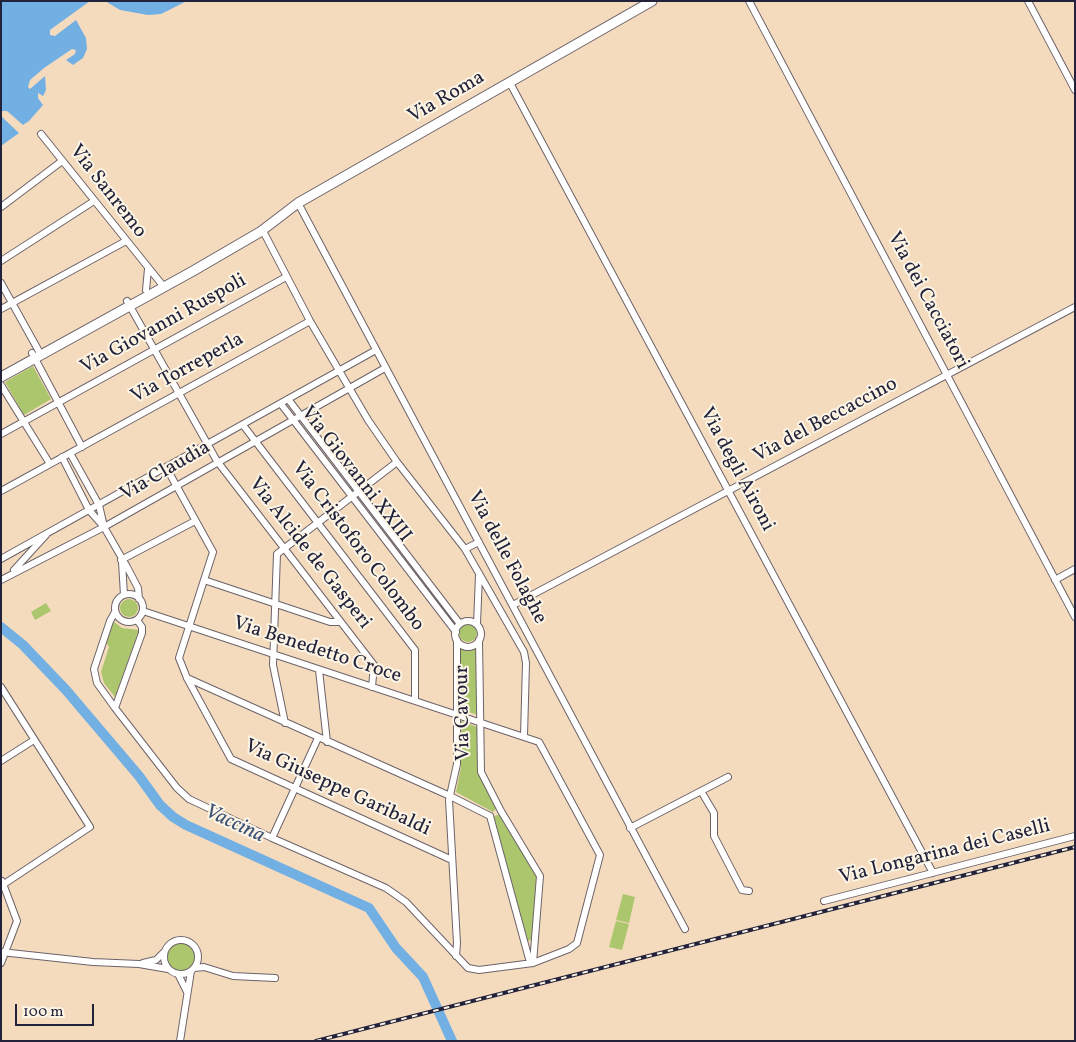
<!DOCTYPE html>
<html>
<head>
<meta charset="utf-8">
<style>
  body { margin:0 }
  #map { position:relative; width:1076px; height:1042px; overflow:hidden; background:#f5dbbe; font-family:Vollkorn,serif }
  canvas { display:block }
  .frame { position:absolute; inset:0; border:2px solid #22223b; pointer-events:none }
  .scale { position:absolute; left:15px; top:1004px; width:79px; height:22px; box-sizing:border-box; border:2px solid #22223b; border-top:0; padding-left:6px; font-size:15px; line-height:18px; white-space:nowrap; color:#22223b; -webkit-text-stroke:4px #fcf5e5; paint-order:stroke }
</style>
</head>
<body>
<div id="map">
<canvas width="1076" height="1042"></canvas>
<div class="frame"></div>
<div class="scale">100 m</div>
</div>
<script>
const g = document.querySelector('canvas').getContext('2d');
g.lineJoin = 'round';
function paint(path, color) {
  g.fillStyle = color;
  g.fill(path, 'evenodd');
}
function shape(rows) {
  const path = new Path2D();
  for (const r of rows) {
    if (r.length === 3) {
      path.moveTo(r[0] + r[2], r[1]);
      path.arc(r[0], r[1], r[2], 0, 2 * Math.PI);
      continue;
    }
    path.moveTo(r[0], r[1]);
    for (let i = 2; i < r.length; i += 2) path.lineTo(r[i], r[i + 1]);
  }
  return path;
}
function trace(path, color, width, dash) {
  g.strokeStyle = color;
  g.lineWidth = width;
  g.lineCap = dash ? 'butt' : 'round';
  g.setLineDash(dash || []);
  g.stroke(path);
}
function write(font, color, halo, rows, align = 'center') {
  g.font = font + ' Vollkorn,serif';
  g.lineWidth = 4;
  g.setLineDash([]);
  g.textBaseline = 'middle';
  g.strokeStyle = halo;
  g.fillStyle = color;
  for (const [text, x, y, turn = 0] of rows) {
    g.save();
    g.translate(x, y);
    g.rotate((+turn || 0) * Math.PI / 180);
    g.textAlign = isNaN(turn) ? turn : align;
    if (halo) g.strokeText(text, 0, 0);
    g.fillText(text, 0, 0);
    g.restore();
  }
}
paint(shape([
  [33,366,51,399,24,415,5,382],
  [129,608,9],
  [46,603,51,611,35,620,31,612],
  [113,621,122,628,139,630,115,697,104,683,101,672,109,647,106,642],
  [468,633,9],
  [477,646,478,715,459,709,460,647,467,649],
  [461,721,477,727,478,771,496,809,493,812,456,792,461,767],
  [500,814,537,875,532,938,529,941,526,940,492,817],
  [623,894,635,897,629,923,616,920],
  [616,921,629,924,622,950,609,947],
  [181,957,14]
]), '#abc66c');
paint(shape([
  [1,1,90,1,50,30,50,35,55,36,76,20,86,38,87,49,83,58,73,65,66,60,75,54,76,50,72,49,44,68,30,80,28,87,30,89,45,76,46,90,43,96,38,93,38,98,43,105,29,121,23,125,7,111,1,111],
  [105,1,187,1,161,14,148,15,120,10],
  [1,116,19,133,1,146]
]), '#72b0e4');
trace(shape([
  [1,627,23,645,66,690,139,776,160,805,173,817,186,825,369,908,396,948,423,977,452,1041]
]), '#72b0e4', 10);
const street = shape([
  [749,1,1075,617],
  [1028,1,1075,90],
  [510,83,933,873],
  [41,134,164,287],
  [298,203,685,929],
  [1,207,62,161],
  [262,229,310,321,368,420,397,462,465,549,524,652,526,663,524,736],
  [1,261,94,201],
  [1,283,41,355],
  [146,290,148,269],
  [127,301,217,461,374,665,372,687],
  [1,309,126,241],
  [32,353,82,447],
  [1,385,50,464],
  [288,399,460,624],
  [281,404,456,632],
  [243,425,415,650,415,700],
  [1,434,286,277],
  [70,453,99,505,104,527],
  [62,457,89,510,104,527,127,567,138,588,139,599],
  [166,467,213,552,179,658,187,678,231,759,452,860],
  [1,491,310,321],
  [465,549,479,542],
  [1,559,376,350],
  [121,560,195,521],
  [122,562,124,595],
  [14,570,46,535],
  [1,580,104,527,385,368],
  [204,580,330,622,339,622],
  [1055,580,1075,569],
  [129,608,14],
  [513,605,1075,307],
  [115,612,110,621,94,669,97,683,115,708,142,633,142,627,137,620],
  [468,634,13],
  [477,624,479,575],
  [479,640,481,772,501,811,540,876,533,963],
  [319,670,327,742],
  [187,678,450,796,490,816],
  [1,687,90,827,4,884],
  [115,708,177,788,189,799,272,838,386,888,406,902,468,968,479,970,533,963,569,949,577,943,600,855,539,742,143,611],
  [285,723,273,665,277,554,397,462],
  [1,761,34,740],
  [701,791,714,813,714,836,742,890,749,891],
  [490,816,529,959,533,963],
  [630,828,728,777],
  [272,838,318,738],
  [824,901,1075,836],
  [181,957,17],
  [1,952,93,962,139,964,168,969],
  [456,956,457,943,449,800,457,764,457,640],
  [1,963,17,921,2,881],
  [143,963,156,960,164,952],
  [194,968,204,967,233,976,275,978],
  [178,974,187,992],
  [180,1041,191,971]
]);
const secondary = shape([
  [1,377,193,271,260,232,298,203,652,1]
]);
trace(street, '#6c6369', 8);
trace(secondary, '#6c6369', 11);
trace(street, '#fff', 6);
trace(secondary, '#fff', 9);
const rail = shape([
  [316,1041,1075,847]
]);
trace(rail, '#22223b', 4);
trace(rail, '#fcf5e5', 2, [5.5]);
write('20px', '#22223b', '#fcf5e5', [
  ["Via Roma",447,98,-30],
  ["Via Sanremo",107,192,52],
  ["Via dei Cacciatori",927,301,62],
  ["Via Giovanni Ruspoli",164,325,-29],
  ["Via Torreperla",188,369,-29],
  ["Via del Beccaccino",826,421,-28],
  ["Via degli Aironi",736,470,62],
  ["Via Claudia",166,472,-30],
  ["Via Giovanni XXIII",355,475,52],
  ["Via Cristoforo Colombo",357,547,53],
  ["Via Alcide de Gasperi",309,554,52],
  ["Via delle Folaghe",506,558,62],
  ["Via Benedetto Croce",317,651,18],
  ["Via Cavour",464,713,-91],
  ["Via Giuseppe Garibaldi",337,789,25],
  ["Via Longarina dei Caselli",945,853,-14]
]);
write('italic 21px', '#3e5476', '#fcf5e5', [
  ["Vaccina",234,825,25]
]);
</script>
</body>
</html>
